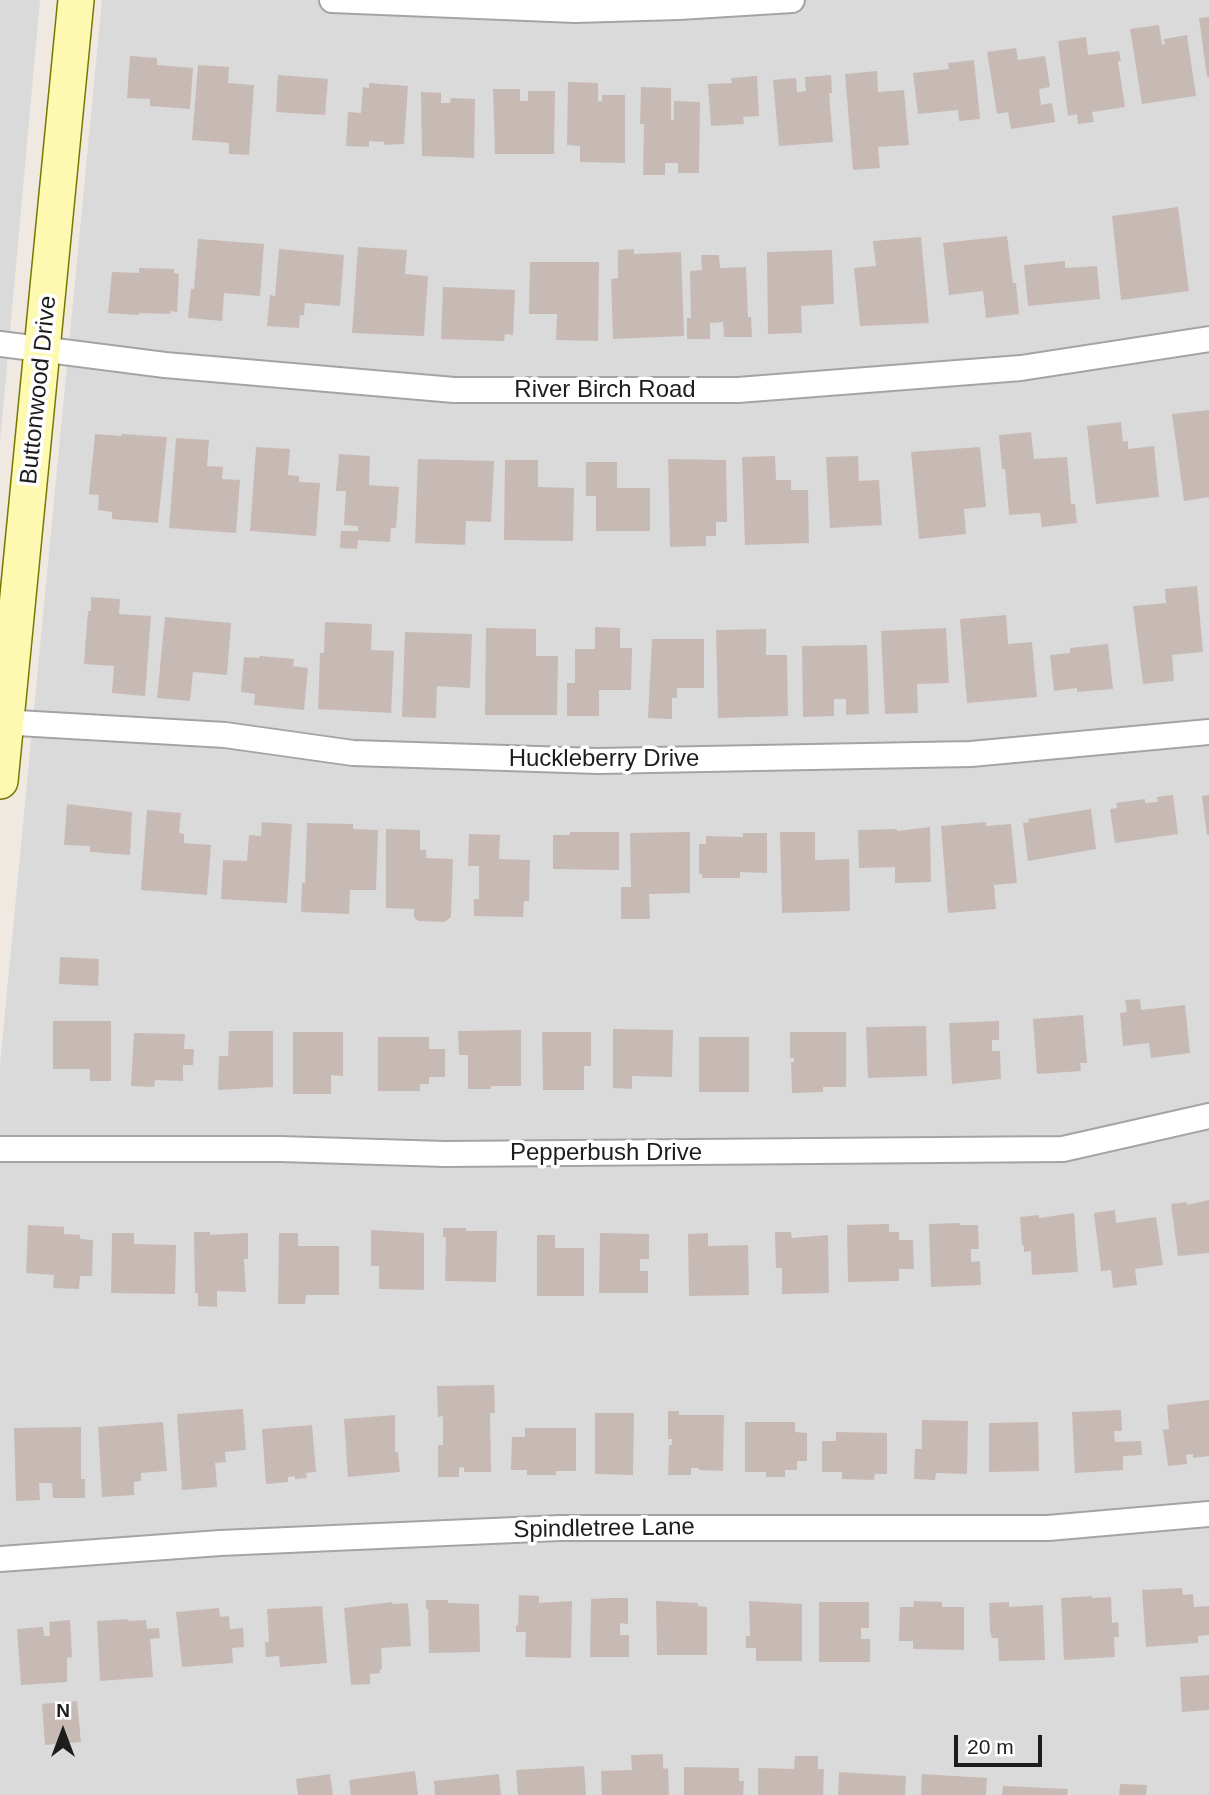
<!DOCTYPE html>
<html>
<head>
<meta charset="utf-8">
<style>
  body { margin:0 }
  #map { position:relative; width:1209px; height:1795px; overflow:hidden; background:#efe9e2; font-family:Arial,sans-serif }
  canvas { display:block }
  .north { position:absolute; left:28px; top:1697px; width:70px; height:70px; -webkit-text-stroke:5px #fff; paint-order:stroke; rotate:0deg; font-size:19px; font-weight:700; line-height:28px; text-align:center; color:#1d1d1d }
  .north::after { content:''; display:block; margin:auto; width:24px; height:32px; background:#1d1d1d; clip-path:polygon(50% 0,100% 100%,50% 72%,0 100%) }
  .scale { position:absolute; left:954px; top:1735px; width:88px; height:32px; box-sizing:border-box; border:4px solid #1d1d1d; border-top:0; padding-left:9px; font-size:21px; line-height:24px; white-space:nowrap; color:#1d1d1d; -webkit-text-stroke:5px #fff; paint-order:stroke }
</style>
</head>
<body>
<div id="map">
<canvas width="1209" height="1795"></canvas>
<div class="north">N</div>
<div class="scale">20 m</div>
</div>
<script>
const g = document.querySelector('canvas').getContext('2d');
g.lineJoin = 'round';
function paint(path, color) {
  g.fillStyle = color;
  g.fill(path, 'evenodd');
}
function shape(rows) {
  const path = new Path2D();
  for (const r of rows) {
    path.moveTo(r[0], r[1]);
    for (let i = 2; i < r.length; i += 2) path.lineTo(r[i], r[i + 1]);
  }
  return path;
}
function trace(path, color, width, dash) {
  g.strokeStyle = color;
  g.lineWidth = width;
  g.lineCap = dash ? 'butt' : 'round';
  g.setLineDash(dash || []);
  g.stroke(path);
}
function write(font, color, halo, rows, align = 'center') {
  g.font = font + ' Arial,sans-serif';
  g.lineWidth = 7;
  g.setLineDash([]);
  g.textBaseline = 'middle';
  g.strokeStyle = halo;
  g.fillStyle = color;
  for (const [text, x, y, turn = 0] of rows) {
    g.save();
    g.translate(x, y);
    g.rotate((+turn || 0) * Math.PI / 180);
    g.textAlign = isNaN(turn) ? turn : align;
    if (halo) g.strokeText(text, 0, 0);
    g.fillText(text, 0, 0);
    g.restore();
  }
}
paint(shape([
  [0,0,40,0,0,443],
  [102,0,1209,0,1209,1795,0,1795,0,1064]
]), '#dbdada');
paint(shape([
  [1209,17,1209,77,1207,77,1199,18],
  [1159,25,1162,45,1165,44,1164,39,1187,35,1196,96,1142,104,1130,29],
  [1086,37,1088,55,1119,51,1121,61,1118,61,1125,107,1092,112,1094,122,1078,124,1077,114,1068,116,1058,41],
  [1016,48,1018,60,1045,56,1050,87,1039,89,1041,105,1052,103,1055,122,1011,129,1008,112,997,114,987,52],
  [130,56,157,58,157,65,193,68,190,109,150,106,150,99,127,98],
  [974,60,980,119,959,121,958,110,918,114,913,73,949,69,948,63],
  [198,65,229,67,228,83,254,85,249,155,229,154,229,143,192,140],
  [877,71,878,92,904,90,909,145,878,147,880,168,853,170,845,74],
  [278,75,328,79,325,115,276,112],
  [831,75,832,93,829,93,833,142,779,146,773,80,796,78,797,92,806,91,805,77],
  [757,76,759,116,743,117,744,124,711,126,708,84,732,83,731,78],
  [568,82,598,83,598,101,602,101,602,95,625,95,625,163,580,162,580,146,567,145],
  [369,83,408,86,404,144,384,145,384,142,369,141,369,147,346,146,348,112,361,113,363,87,369,88],
  [641,87,671,88,671,120,674,120,674,101,700,102,699,173,678,173,678,163,665,163,665,175,643,175,644,124,640,124],
  [493,89,520,89,520,101,528,101,528,91,555,91,554,154,495,154],
  [421,92,441,93,441,103,450,103,451,98,475,99,474,158,422,156],
  [1178,207,1189,291,1121,300,1112,216],
  [1007,236,1013,283,1016,283,1019,314,986,318,983,291,949,295,943,243],
  [921,237,929,323,860,326,854,268,876,266,873,241],
  [198,239,264,244,260,296,224,293,222,321,188,318,191,289,194,289],
  [358,247,407,250,405,274,428,276,424,336,352,333],
  [279,249,344,255,340,306,305,303,304,315,300,315,299,328,267,326,270,295,275,296],
  [634,249,634,254,681,252,684,336,613,339,611,279,618,278,618,250],
  [832,250,834,304,801,306,802,333,768,334,767,252],
  [701,255,719,255,720,268,746,267,748,317,751,317,752,337,724,337,723,322,710,323,710,339,687,339,687,318,691,318,690,271,702,270],
  [1065,261,1065,268,1097,266,1100,299,1028,306,1024,265],
  [530,262,599,262,598,341,556,340,557,314,529,314],
  [139,268,174,269,174,273,179,274,177,312,170,311,170,314,139,313,139,315,108,313,112,272,139,273],
  [443,287,515,290,513,335,505,334,504,341,441,339],
  [1209,410,1209,497,1184,501,1172,414],
  [1121,422,1123,442,1128,441,1128,449,1154,446,1159,497,1096,504,1087,426],
  [1031,432,1034,459,1067,457,1071,504,1075,504,1077,523,1042,527,1040,513,1009,515,1005,469,1002,469,999,435],
  [95,434,121,436,122,434,167,437,158,523,112,519,112,512,98,510,99,495,89,494],
  [176,438,209,440,207,466,223,467,222,479,240,480,236,533,169,528],
  [256,447,290,449,288,475,299,476,299,482,320,483,316,536,250,531],
  [980,447,986,507,964,509,966,534,919,539,911,452],
  [339,454,370,456,369,485,399,487,396,528,391,528,390,542,358,540,357,549,340,548,341,531,358,531,358,526,344,525,346,491,336,491],
  [775,456,776,480,791,480,791,490,808,490,809,543,745,545,742,457],
  [858,456,859,481,879,480,882,525,830,528,826,457],
  [418,459,494,461,491,522,466,521,465,545,415,543],
  [668,459,726,460,727,522,716,522,716,536,706,536,706,546,670,547],
  [505,460,538,460,538,487,574,488,573,541,504,540],
  [586,462,617,462,617,488,650,488,650,531,596,531,596,496,586,496],
  [1197,586,1203,652,1172,655,1174,681,1143,684,1133,606,1166,603,1165,589],
  [91,597,120,599,119,614,151,616,145,696,112,693,114,666,84,664,88,611,91,611],
  [1006,615,1008,644,1032,642,1037,697,967,703,960,619],
  [165,617,231,623,227,675,193,672,190,701,157,698],
  [325,622,372,624,371,650,394,651,391,713,318,709,320,653,324,653],
  [595,627,620,628,620,648,632,648,631,690,599,690,599,716,567,716,567,683,575,683,575,649,595,649],
  [486,628,536,629,536,656,558,656,557,715,485,715],
  [946,628,949,683,917,684,918,713,885,714,881,631],
  [766,629,766,655,787,655,788,716,718,718,716,630],
  [405,632,472,634,470,688,437,686,436,718,402,717],
  [652,639,704,639,704,688,677,688,677,698,672,698,672,719,648,718],
  [1108,644,1113,689,1077,692,1077,688,1054,691,1050,655,1070,653,1070,648],
  [867,645,869,714,846,715,846,699,834,699,834,716,803,717,802,646],
  [260,656,294,659,293,666,308,668,304,710,254,705,255,694,241,692,244,657,259,658],
  [1173,795,1178,834,1115,843,1110,809,1117,808,1116,803,1145,799,1145,803,1158,802,1157,797],
  [1209,795,1209,835,1207,835,1202,796],
  [67,804,132,812,130,855,90,852,90,846,64,845],
  [1091,809,1096,849,1028,861,1023,823,1029,822,1028,819],
  [147,810,181,813,179,833,184,834,184,843,211,845,207,895,141,890],
  [262,822,292,824,287,903,221,899,223,860,247,861,249,835,261,836],
  [986,822,986,826,1011,824,1017,883,994,885,996,909,948,913,941,826],
  [307,823,353,824,353,829,378,830,376,890,350,890,349,914,301,912,302,883,305,883],
  [930,827,931,882,895,883,895,867,859,868,858,830,897,829,897,831],
  [386,829,420,830,420,850,426,850,426,858,453,859,451,917,444,922,418,921,414,917,414,909,386,908],
  [570,832,619,832,619,870,553,869,553,835,570,835],
  [690,832,690,893,649,894,650,919,621,919,621,887,631,887,630,833],
  [780,832,815,832,815,860,849,859,850,911,782,913],
  [743,833,767,833,767,873,740,872,740,878,702,878,702,874,699,874,699,844,706,844,706,836,743,837],
  [469,834,500,835,499,859,530,860,529,901,524,901,523,917,474,916,474,899,479,899,479,866,468,866],
  [60,957,99,959,98,986,59,984],
  [1140,999,1141,1010,1185,1005,1190,1053,1151,1058,1149,1043,1123,1046,1120,1013,1127,1012,1125,1000],
  [1083,1015,1087,1063,1080,1063,1081,1071,1037,1074,1033,1019],
  [53,1021,111,1021,111,1081,90,1081,90,1069,53,1069],
  [999,1021,999,1040,992,1040,992,1051,1000,1051,1001,1079,952,1084,949,1023],
  [926,1026,927,1076,868,1078,866,1027],
  [613,1029,673,1030,672,1077,632,1076,632,1089,613,1088],
  [521,1030,521,1086,491,1086,491,1089,468,1089,468,1055,459,1055,458,1031],
  [229,1031,273,1031,273,1087,218,1090,219,1056,228,1056],
  [293,1032,343,1032,343,1076,331,1075,331,1094,293,1094],
  [542,1032,591,1032,591,1066,584,1066,584,1090,543,1090],
  [790,1032,846,1032,846,1087,823,1087,823,1092,792,1093,791,1062,794,1062,794,1058,790,1058],
  [134,1033,185,1034,184,1049,194,1049,193,1065,183,1065,183,1081,155,1080,154,1087,131,1086],
  [378,1037,429,1037,429,1049,445,1049,445,1077,429,1077,429,1084,420,1084,420,1091,378,1091],
  [699,1037,749,1037,749,1092,699,1092],
  [1209,1200,1209,1253,1178,1256,1171,1204,1187,1202,1187,1205],
  [1115,1210,1116,1223,1156,1217,1163,1265,1135,1269,1137,1285,1113,1288,1111,1270,1101,1271,1094,1213],
  [1074,1213,1078,1272,1032,1275,1031,1251,1024,1252,1024,1245,1022,1246,1020,1217,1039,1215,1039,1218],
  [960,1223,960,1225,978,1225,979,1249,971,1249,971,1262,980,1261,981,1285,931,1287,929,1224],
  [889,1224,889,1232,899,1232,899,1240,913,1240,914,1269,899,1269,899,1281,848,1282,847,1225],
  [28,1225,64,1227,64,1234,80,1235,80,1239,93,1240,92,1276,80,1276,79,1289,53,1288,54,1275,26,1273],
  [443,1228,466,1228,466,1231,497,1231,496,1282,445,1281,446,1237,443,1237],
  [371,1230,424,1233,424,1290,379,1289,379,1266,371,1266],
  [194,1232,210,1232,210,1235,248,1233,248,1259,244,1259,246,1292,217,1291,217,1307,198,1306,198,1293,195,1293],
  [775,1232,791,1232,792,1238,828,1235,829,1293,782,1294,782,1268,776,1268],
  [112,1233,134,1233,134,1244,176,1245,175,1294,111,1293],
  [279,1233,298,1233,298,1246,339,1246,339,1295,306,1295,305,1304,278,1304],
  [600,1233,649,1234,649,1259,640,1259,640,1271,648,1271,648,1293,599,1293],
  [708,1233,708,1246,748,1245,749,1295,689,1296,688,1234],
  [537,1235,555,1235,555,1248,584,1248,584,1296,537,1296],
  [494,1385,495,1413,490,1413,491,1472,464,1472,464,1467,459,1468,459,1477,438,1477,438,1445,443,1445,443,1416,438,1417,437,1386],
  [1209,1400,1209,1456,1193,1458,1193,1454,1186,1455,1187,1464,1168,1466,1163,1430,1169,1429,1167,1405],
  [243,1409,246,1450,225,1452,226,1462,215,1463,217,1487,182,1490,177,1414],
  [1121,1410,1122,1431,1114,1431,1115,1442,1141,1441,1142,1455,1123,1456,1123,1470,1075,1473,1072,1412],
  [668,1411,679,1411,679,1415,724,1415,723,1471,699,1470,699,1468,691,1468,691,1475,668,1475,669,1445,672,1445,672,1439,668,1439],
  [595,1413,634,1413,633,1475,595,1474],
  [395,1415,395,1452,398,1452,400,1472,348,1477,344,1419],
  [922,1420,968,1421,967,1474,936,1473,935,1480,914,1479,915,1449,922,1449],
  [163,1422,167,1471,141,1473,141,1481,134,1482,134,1495,102,1497,98,1427],
  [745,1422,795,1422,795,1432,807,1433,807,1461,797,1461,797,1470,785,1470,785,1477,766,1477,766,1472,745,1472],
  [1038,1422,1039,1471,989,1472,989,1423],
  [312,1425,316,1472,306,1473,307,1478,295,1479,295,1476,288,1477,288,1482,266,1484,262,1429],
  [81,1427,81,1479,85,1479,85,1498,53,1498,52,1483,39,1483,40,1500,16,1501,14,1428],
  [525,1428,576,1428,576,1471,556,1471,556,1475,527,1475,527,1470,511,1470,512,1437,525,1437],
  [836,1432,887,1433,887,1474,875,1474,874,1480,842,1479,842,1472,822,1472,822,1441,836,1441],
  [1182,1588,1183,1595,1193,1594,1194,1607,1209,1606,1209,1635,1198,1636,1198,1643,1146,1647,1142,1590],
  [519,1595,539,1596,539,1603,572,1601,571,1658,525,1657,526,1632,516,1632,516,1625,518,1625],
  [1092,1596,1092,1598,1111,1597,1112,1623,1118,1622,1119,1637,1114,1637,1115,1657,1064,1660,1061,1598],
  [609,1598,628,1598,628,1624,620,1623,620,1635,629,1635,629,1657,590,1657,591,1599],
  [426,1600,448,1600,448,1603,479,1604,480,1652,429,1653,428,1609,426,1609],
  [656,1601,698,1603,698,1606,707,1607,707,1655,657,1655],
  [749,1601,802,1604,802,1661,756,1661,756,1648,746,1648,746,1636,750,1636],
  [914,1601,942,1602,942,1607,964,1607,964,1650,913,1649,913,1641,899,1641,900,1607,913,1607],
  [392,1602,392,1604,408,1603,411,1646,381,1648,382,1669,380,1669,380,1673,370,1674,370,1684,351,1685,344,1608],
  [819,1602,869,1602,869,1628,861,1628,861,1639,870,1639,870,1662,819,1662],
  [1009,1602,1009,1607,1043,1605,1045,1660,999,1661,998,1638,992,1638,990,1631,989,1603],
  [322,1606,327,1663,280,1667,279,1656,266,1657,265,1642,269,1642,267,1609],
  [219,1608,220,1617,229,1616,230,1629,243,1628,244,1647,232,1648,233,1663,182,1667,176,1612],
  [128,1619,128,1621,146,1620,147,1629,159,1628,160,1638,150,1639,153,1677,100,1681,97,1621],
  [70,1620,72,1657,67,1658,67,1682,21,1685,17,1629,43,1627,44,1636,50,1636,49,1622],
  [1209,1675,1209,1710,1182,1712,1180,1677],
  [77,1701,81,1742,45,1745,42,1704],
  [663,1754,663,1769,668,1768,669,1795,602,1795,601,1771,632,1770,631,1755],
  [795,1756,818,1756,818,1769,824,1769,823,1795,758,1795,758,1768,794,1769],
  [584,1766,586,1795,518,1795,516,1770],
  [684,1767,739,1768,739,1781,744,1781,743,1795,684,1795],
  [415,1771,418,1795,351,1795,349,1780],
  [839,1772,906,1776,905,1795,838,1795],
  [330,1774,333,1795,298,1795,296,1779],
  [499,1774,501,1795,435,1795,434,1781],
  [922,1774,987,1778,986,1795,921,1795],
  [1120,1784,1147,1785,1146,1795,1119,1795],
  [1003,1786,1068,1789,1067,1795,1002,1795]
]), '#c7bab5');
const street = shape([
  [332,0,575,10,679,7,792,0],
  [0,344,165,365,454,390,738,390,1021,368,1209,339],
  [0,722,225,735,353,753,598,761,971,754,1209,732],
  [0,1149,280,1149,445,1154,1063,1149,1209,1116],
  [0,1559,220,1543,560,1528,1048,1528,1209,1514]
]);
const secondary = shape([
  [0,781,76,0]
]);
trace(street, '#a4a4a4', 28);
trace(secondary, '#787700', 38);
trace(street, '#fff', 24);
trace(secondary, '#fef9b1', 35);
write('24px', '#1d1d1d', '#fff', [
  ["Buttonwood Drive",39,390,-84],
  ["River Birch Road",605,390],
  ["Huckleberry Drive",604,759],
  ["Pepperbush Drive",606,1153],
  ["Spindletree Lane",604,1529,-1]
]);
</script>
</body>
</html>
